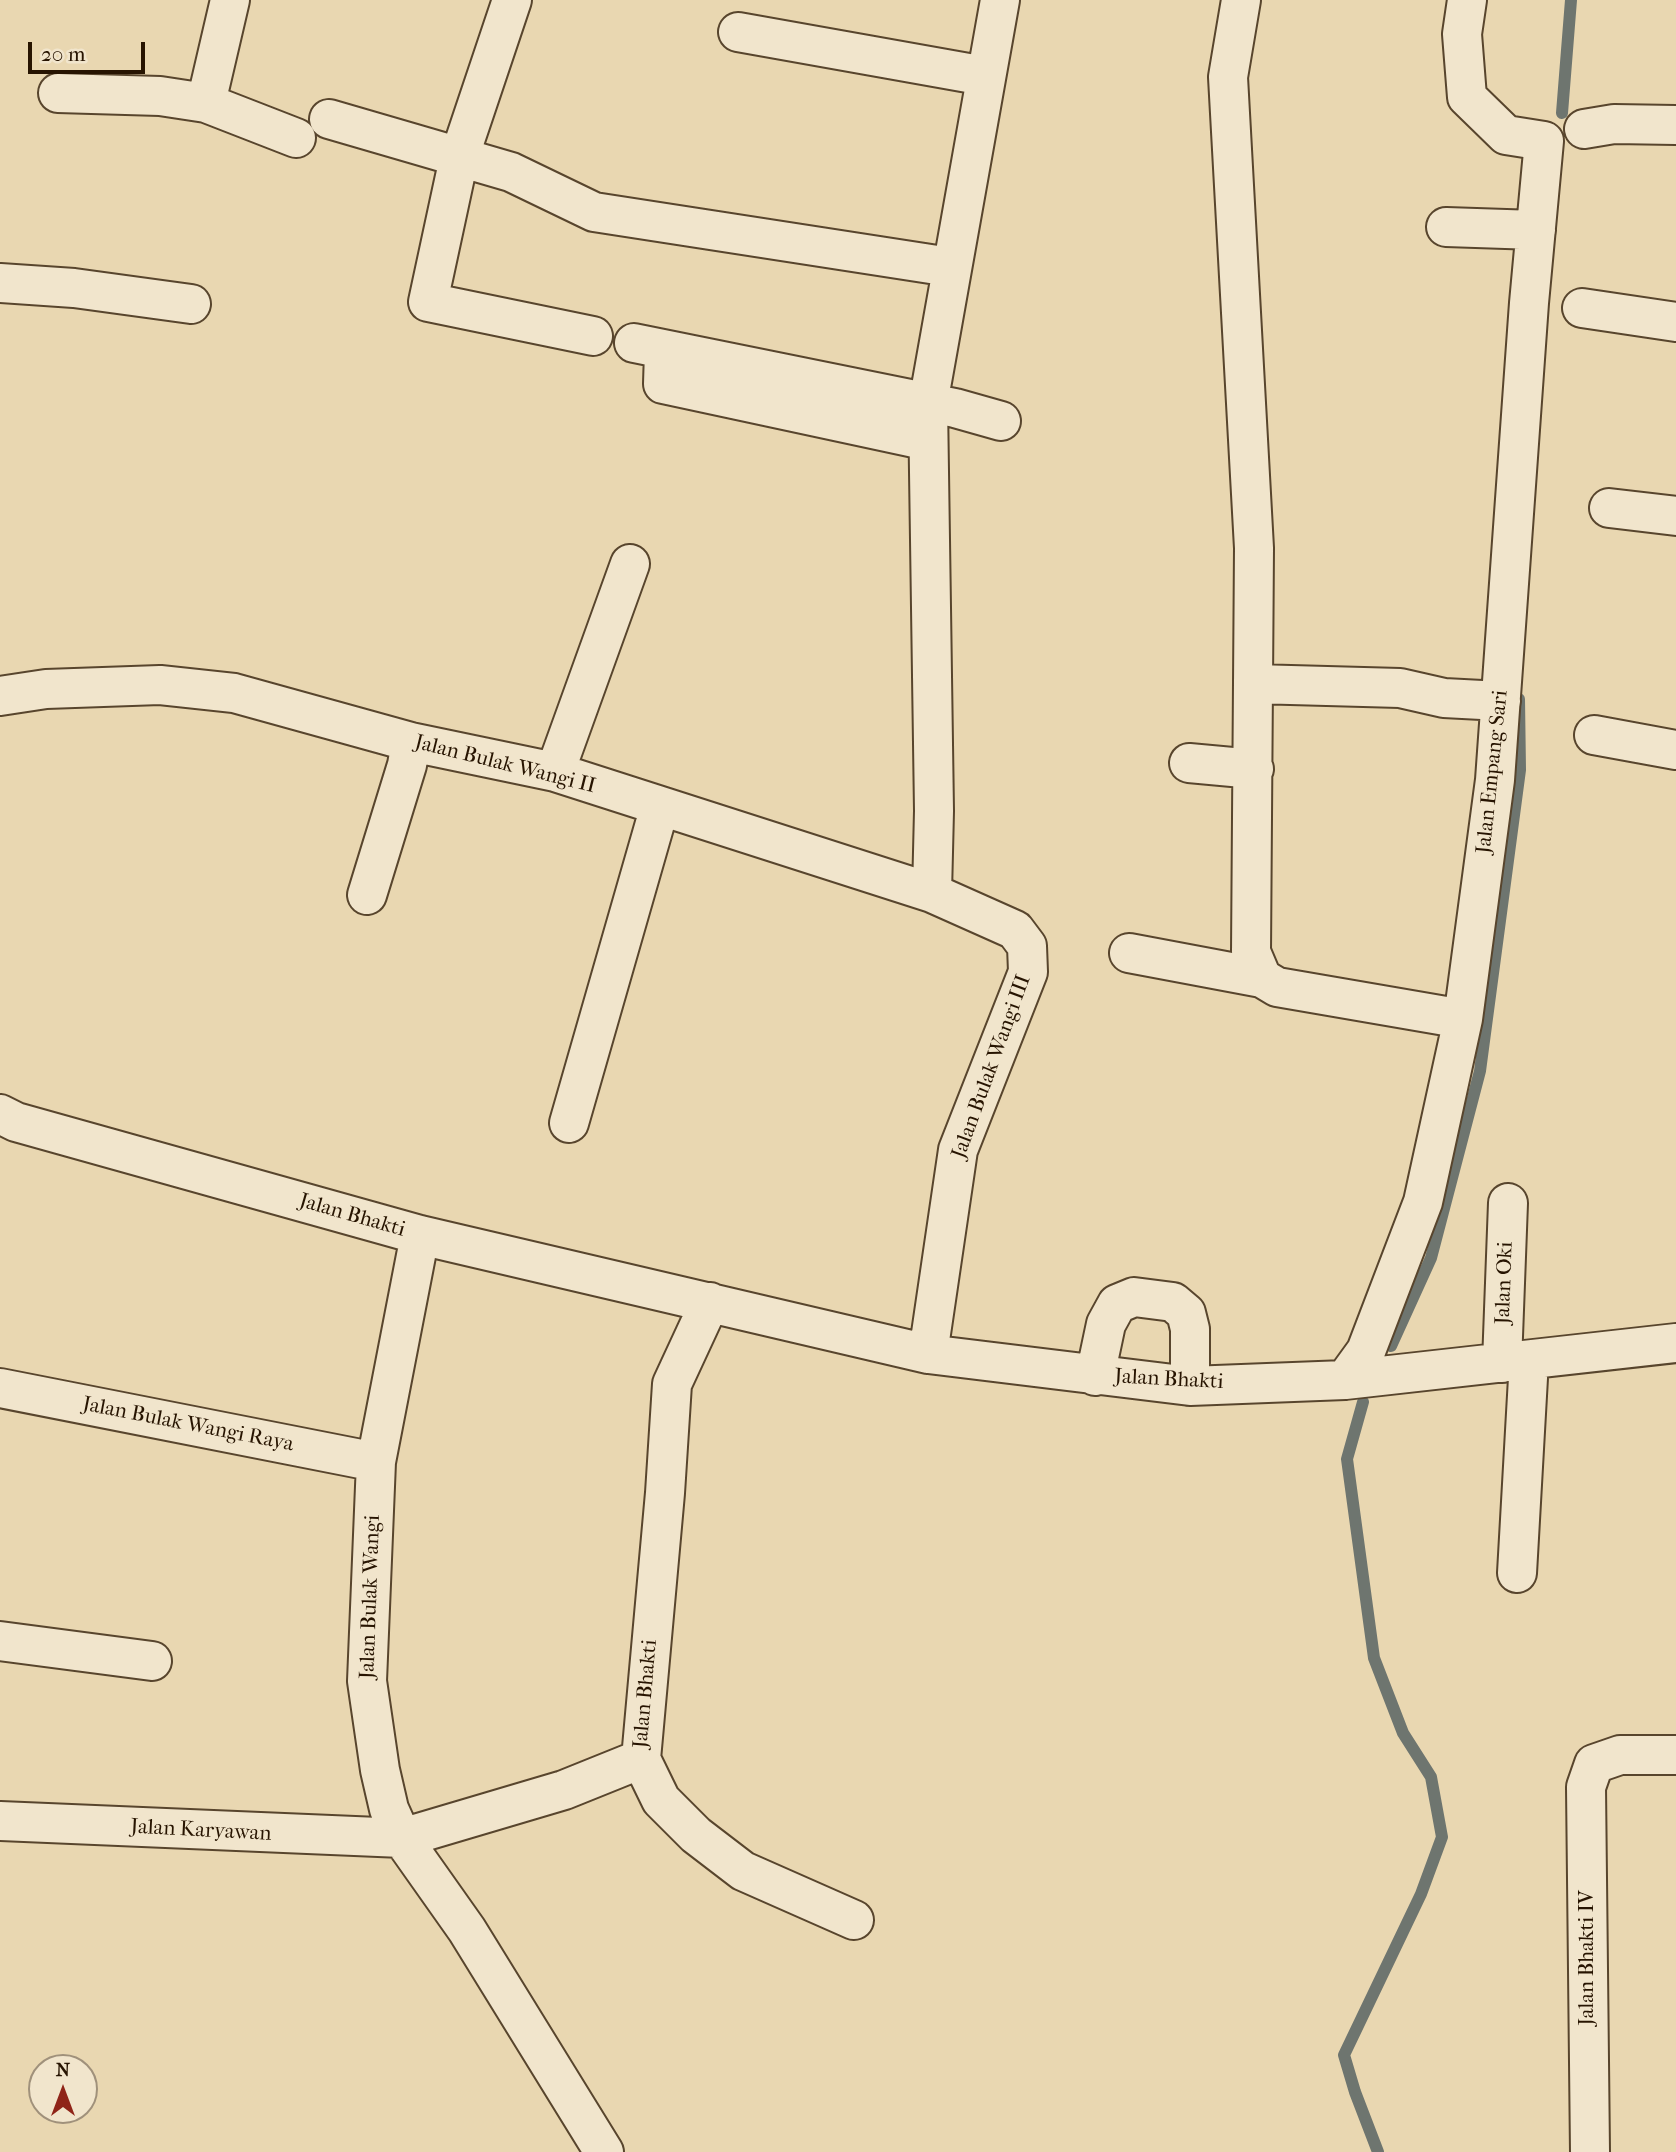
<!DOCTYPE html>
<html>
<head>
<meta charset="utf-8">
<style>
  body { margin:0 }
  #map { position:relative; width:1676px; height:2152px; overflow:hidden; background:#e9d7b1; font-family:"IM FELL French Canon",serif }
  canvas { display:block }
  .north { position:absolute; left:28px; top:2054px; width:70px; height:70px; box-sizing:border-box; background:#f1e5cc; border:2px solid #a0917b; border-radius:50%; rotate:0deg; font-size:19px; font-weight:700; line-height:28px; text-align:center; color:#271401 }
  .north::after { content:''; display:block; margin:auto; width:24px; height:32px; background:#8f2418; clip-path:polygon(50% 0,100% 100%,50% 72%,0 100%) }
  .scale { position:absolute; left:28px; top:42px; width:117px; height:32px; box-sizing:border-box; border:4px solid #271401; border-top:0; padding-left:9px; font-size:21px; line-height:24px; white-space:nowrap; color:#271401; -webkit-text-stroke:5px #f1e5cc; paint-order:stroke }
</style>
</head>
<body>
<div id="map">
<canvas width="1676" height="2152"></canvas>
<div class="north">N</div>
<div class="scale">20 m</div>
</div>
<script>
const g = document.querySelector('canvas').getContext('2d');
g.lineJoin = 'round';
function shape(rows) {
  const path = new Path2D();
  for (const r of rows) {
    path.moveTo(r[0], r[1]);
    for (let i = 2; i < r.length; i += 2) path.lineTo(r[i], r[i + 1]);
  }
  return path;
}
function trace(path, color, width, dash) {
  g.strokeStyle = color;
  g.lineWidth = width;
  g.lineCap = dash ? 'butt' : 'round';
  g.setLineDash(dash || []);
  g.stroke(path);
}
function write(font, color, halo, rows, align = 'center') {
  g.font = font + ' "IM FELL French Canon",serif';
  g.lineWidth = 7;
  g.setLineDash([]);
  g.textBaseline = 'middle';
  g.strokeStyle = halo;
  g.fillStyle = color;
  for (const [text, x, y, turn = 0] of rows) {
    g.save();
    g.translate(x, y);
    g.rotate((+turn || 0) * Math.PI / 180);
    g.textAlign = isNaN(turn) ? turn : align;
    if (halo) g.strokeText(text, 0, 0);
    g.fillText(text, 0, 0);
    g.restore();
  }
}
trace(shape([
  [1562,113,1571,0],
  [1391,1346,1431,1258,1480,1071,1520,770,1519,699],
  [1363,1402,1347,1459,1374,1658,1403,1733,1431,1777,1442,1837,1421,1894,1344,2055,1355,2092,1378,2152]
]), '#6e756f', 12);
const minor = shape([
  [230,0,206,103,296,138],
  [512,0,459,158,428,302,593,336],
  [1241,0,1228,77,1254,548,1251,952,1262,978,1277,987,1463,1019],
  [738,32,985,76],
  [58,93,160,96,206,103],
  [329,119,511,172,594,212,950,267],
  [1584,129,1614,124,1676,125],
  [1446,227,1536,230],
  [0,283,74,288,191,304],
  [1582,308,1676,322],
  [634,343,955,408,1001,421],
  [664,351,663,384,928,441],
  [1609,508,1676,516],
  [1254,684,1400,688,1444,698,1501,701],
  [0,696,46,689,160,685,234,693,411,742,555,772,932,893,1015,930,1027,946,1028,972,958,1150,928,1354],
  [1594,735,1676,750],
  [1189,763,1254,769],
  [555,772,630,564],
  [932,893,934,811,928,404,1000,0],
  [367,895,407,765,411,742],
  [1129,953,1262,978],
  [0,1114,16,1122,420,1235,928,1354,1190,1386,1345,1380,1676,1343],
  [569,1123,660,806],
  [420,1235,376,1462,367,1681,380,1770,389,1809,402,1838,467,1930,604,2152],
  [1502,1363,1508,1203],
  [1095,1376,1106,1324,1117,1304,1134,1297,1173,1302,1186,1313,1190,1329,1190,1386],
  [1345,1380,1366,1351,1423,1202,1463,1019,1495,780,1529,303,1544,141,1506,135,1467,97,1462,34,1467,0],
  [0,1388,376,1462],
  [1517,1573,1529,1360],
  [0,1641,152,1661],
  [641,1759,661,1800,696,1835,743,1871,854,1920],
  [0,1821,402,1838,564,1790,641,1759,665,1493,672,1384,710,1302],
  [1590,2152,1586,1787,1594,1764,1620,1755,1676,1755]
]);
trace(minor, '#58452d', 42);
trace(minor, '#f1e5cc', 38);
write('21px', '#271401', '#f1e5cc', [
  ["Jalan Bulak Wangi II",505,765,14],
  ["Jalan Empang Sari",1493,772,-84],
  ["Jalan Bulak Wangi III",992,1067,-70],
  ["Jalan Bhakti",352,1216,16],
  ["Jalan Oki",1505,1283,-88],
  ["Jalan Bhakti",1169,1380,3],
  ["Jalan Bulak Wangi Raya",188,1425,11],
  ["Jalan Bulak Wangi",371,1597,-88],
  ["Jalan Bhakti",646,1694,-85],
  ["Jalan Karyawan",201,1831,3],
  ["Jalan Bhakti IV",1588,1958,-90]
]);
</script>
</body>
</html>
